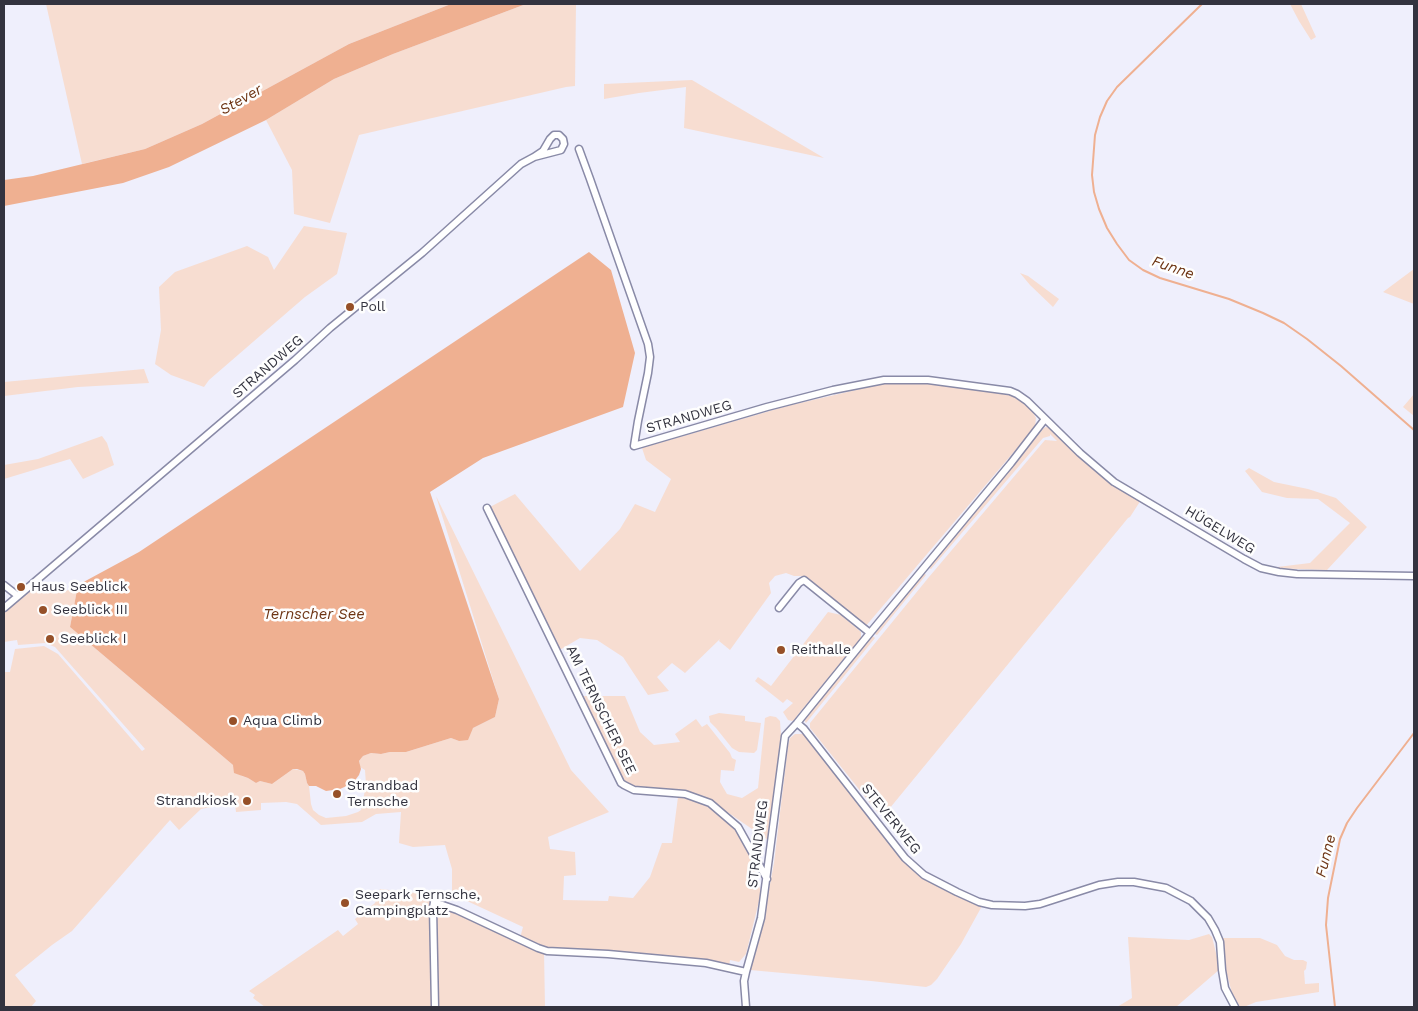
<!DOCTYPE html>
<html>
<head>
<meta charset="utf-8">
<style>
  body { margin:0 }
  #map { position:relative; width:1418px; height:1011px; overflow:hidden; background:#efeffc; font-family:"Work Sans",sans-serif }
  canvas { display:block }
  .frame { position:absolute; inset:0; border:5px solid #33333f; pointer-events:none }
</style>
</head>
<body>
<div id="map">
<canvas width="1418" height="1011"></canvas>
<div class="frame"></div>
</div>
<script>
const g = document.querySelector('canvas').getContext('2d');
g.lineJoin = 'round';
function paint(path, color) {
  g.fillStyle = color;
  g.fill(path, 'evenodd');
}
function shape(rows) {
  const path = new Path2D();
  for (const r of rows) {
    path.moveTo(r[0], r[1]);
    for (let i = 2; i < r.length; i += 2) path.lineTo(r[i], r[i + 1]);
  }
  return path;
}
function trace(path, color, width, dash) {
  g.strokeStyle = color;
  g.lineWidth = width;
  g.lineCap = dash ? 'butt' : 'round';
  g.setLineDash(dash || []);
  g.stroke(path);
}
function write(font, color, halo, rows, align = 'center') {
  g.font = font + ' "Work Sans",sans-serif';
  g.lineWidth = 5;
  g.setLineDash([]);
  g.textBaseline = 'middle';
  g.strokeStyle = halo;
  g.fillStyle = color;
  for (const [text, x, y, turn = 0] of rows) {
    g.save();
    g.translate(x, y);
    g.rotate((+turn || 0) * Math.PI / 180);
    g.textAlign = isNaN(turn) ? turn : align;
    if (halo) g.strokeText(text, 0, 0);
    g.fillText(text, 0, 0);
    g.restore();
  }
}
paint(shape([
  [46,4,451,4,349,44,202,124,145,149,82,164],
  [526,4,576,4,575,86,566,87,359,135,330,223,294,214,292,170,266,120,334,79,393,54],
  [1290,4,1301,4,1316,37,1311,40,1299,21],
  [692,80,824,158,684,128,686,87,639,93,604,99,604,84],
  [304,226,347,233,337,274,305,297,209,380,204,387,171,375,155,364,161,330,159,287,175,272,247,246,268,257,274,270],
  [1414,269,1414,304,1383,292],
  [1020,273,1028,276,1059,299,1053,307,1030,285],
  [144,369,149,383,78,387,4,396,4,382],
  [915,381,1010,394,1022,402,1033,412,1036,418,1035,427,865,627,803,576,794,576,786,573,775,576,769,583,771,593,730,650,719,641,720,639,685,673,672,663,657,677,669,691,648,695,623,657,597,640,580,638,558,651,488,508,515,494,580,571,620,529,635,504,655,512,671,479,646,460,642,448,787,406,882,384],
  [1414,394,1414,416,1403,407],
  [1046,427,1051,428,1141,500,1130,517,1128,518,885,814,878,813,810,728,810,723,929,577,1045,440,1057,441,1050,434,1050,436,1043,438,931,569,927,567,1044,428],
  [102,436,107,443,114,465,83,479,70,459,4,479,4,465,38,459],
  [1249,468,1274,482,1308,489,1336,498,1367,527,1327,570,1269,568,1310,563,1350,523,1318,499,1287,498,1262,492,1245,471],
  [436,496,571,770,609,812,548,837,550,849,575,852,576,875,564,876,563,900,608,901,609,896,633,898,650,877,662,843,672,843,678,797,706,803,735,827,752,860,761,893,746,954,739,962,730,960,729,966,706,960,614,951,547,949,544,951,545,1007,265,1007,253,998,255,995,249,991,338,930,343,936,358,924,355,919,375,903,380,889,437,895,436,900,520,938,523,927,452,894,452,869,445,845,413,847,399,843,401,812,376,814,362,822,321,825,297,804,286,802,261,803,261,810,236,812,235,804,233,803,201,809,179,830,170,820,72,931,52,945,15,975,36,1001,31,1007,4,1007,4,672,10,672,15,649,44,646,58,654,142,751,145,749,55,647,45,643,18,645,17,640,4,642,4,611,31,588,64,592,78,585,70,627,233,765,242,776,248,778,256,783,260,781,272,784,293,769,303,771,305,774,307,783,309,786,311,804,313,810,319,815,326,818,346,816,358,812,361,810,366,785,365,770,360,767,359,761,363,756,371,753,381,754,390,752,406,752,451,738,459,741,473,728,495,717,499,699],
  [923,572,926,575,877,635,873,633],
  [828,612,841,615,861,632,861,638,796,717,797,719,792,721,788,720,783,712,793,703,787,699,783,703,755,681,758,677,771,686],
  [871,635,875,638,806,723,804,720,807,714],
  [582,696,625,696,640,732,654,745,680,742,675,734,696,719,702,727,707,724,730,753,732,758,736,760,734,771,721,770,720,782,727,794,742,798,758,788,765,718,770,716,776,717,780,721,781,736,768,840,704,796,680,792,635,789,621,783],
  [719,713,745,716,745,721,761,723,757,750,754,753,739,752,732,748,716,728,710,722,709,716],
  [795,734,804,734,904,861,920,876,940,888,982,906,961,944,937,979,931,985,926,987,871,981,750,970,763,922,774,863,788,746,790,738],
  [1209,934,1212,937,1220,969,1176,1007,1117,1007,1132,998,1128,937,1189,940],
  [1222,938,1260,938,1277,945,1285,956,1294,960,1303,960,1307,962,1306,969,1304,971,1305,984,1319,983,1319,992,1256,1002,1244,1007,1240,1007,1232,993,1225,967]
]), '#f7ddd1');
paint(shape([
  [451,4,526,4,393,54,334,79,266,120,169,167,123,183,4,206,4,180,33,176,145,149,202,124,349,44],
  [589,252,611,270,635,353,623,407,483,458,430,492,499,699,495,717,473,728,468,740,459,741,451,738,406,752,390,752,381,754,371,753,363,756,359,761,361,769,359,775,353,783,340,789,326,791,316,786,309,786,307,783,305,774,303,771,297,769,293,769,272,784,260,781,256,783,248,778,234,773,233,765,70,627,78,585,139,552]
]), '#efb091');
trace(shape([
  [1202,4,1117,87,1107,101,1100,117,1095,135,1092,175,1094,192,1099,209,1107,228,1117,244,1129,260,1143,270,1160,278,1229,299,1263,313,1284,323,1307,339,1341,366,1414,430],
  [1335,1007,1326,925,1328,898,1340,839,1347,823,1357,808,1414,733]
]), '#efb091', 2);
const minor = shape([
  [579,149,590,179,648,344,650,357,648,373,638,421,634,446,767,407,833,390,884,380,928,380,1010,391,1017,394,1027,401,1080,453,1114,482,1244,559,1261,568,1279,572,1297,574,1414,576],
  [487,508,621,783,624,785,634,790,685,794,710,803,738,827,767,879],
  [4,585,18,596],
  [4,608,295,360,330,328,422,253,521,164,534,157,561,150,564,144,563,139,559,135,554,135,550,139,543,151,534,157],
  [779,608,799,583,804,580,870,633],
  [797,723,804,729,905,858,924,875,957,892,979,902,992,905,1025,906,1040,904,1099,885,1118,882,1134,882,1166,888,1191,901,1208,918,1215,930,1220,942,1222,970,1225,988,1235,1007],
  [435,1007,433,908,434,902,457,910,538,948,547,951,608,954,706,963,746,972],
  [746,1007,744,981,746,972,761,918,785,736,797,723,870,633,1011,463,1045,419]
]);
trace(minor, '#898aa7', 9);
trace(minor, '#fff', 6);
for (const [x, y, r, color] of [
  [350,307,5,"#965028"],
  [21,587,5,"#965028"],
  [43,610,5,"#965028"],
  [50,639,5,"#965028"],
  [781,650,5,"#965028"],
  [233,721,5,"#965028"],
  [337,794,5,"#965028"],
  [247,801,5,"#965028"],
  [345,903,5,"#965028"]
]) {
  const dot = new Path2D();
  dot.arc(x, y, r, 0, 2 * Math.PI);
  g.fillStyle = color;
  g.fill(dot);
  trace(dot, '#fefefe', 2);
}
write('14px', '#33333f', '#fefefe', [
  ["Poll",360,307],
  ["Haus Seeblick",31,587],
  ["Seeblick III",53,610],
  ["Seeblick I",60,639],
  ["Reithalle",791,650],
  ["Aqua Climb",243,721],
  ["Strandbad",347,786],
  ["Ternsche",347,802],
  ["Strandkiosk",237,801,"right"],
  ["Seepark Ternsche,",355,895],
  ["Campingplatz",355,911]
], 'left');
write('14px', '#33333f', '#fefefe', [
  ["STRANDWEG",268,367,-41],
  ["STRANDWEG",689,417,-16],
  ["HÜGELWEG",1220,530,31],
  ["AM TERNSCHER SEE",601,710,64],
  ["STEVERWEG",891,819,51],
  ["STRANDWEG",758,844,-83]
]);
write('italic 15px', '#6d3413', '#fefefe', [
  ["Stever",241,100,-30],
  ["Funne",1173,268,19],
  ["Ternscher See",314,615],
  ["Funne",1326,856,-76]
]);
</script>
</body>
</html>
